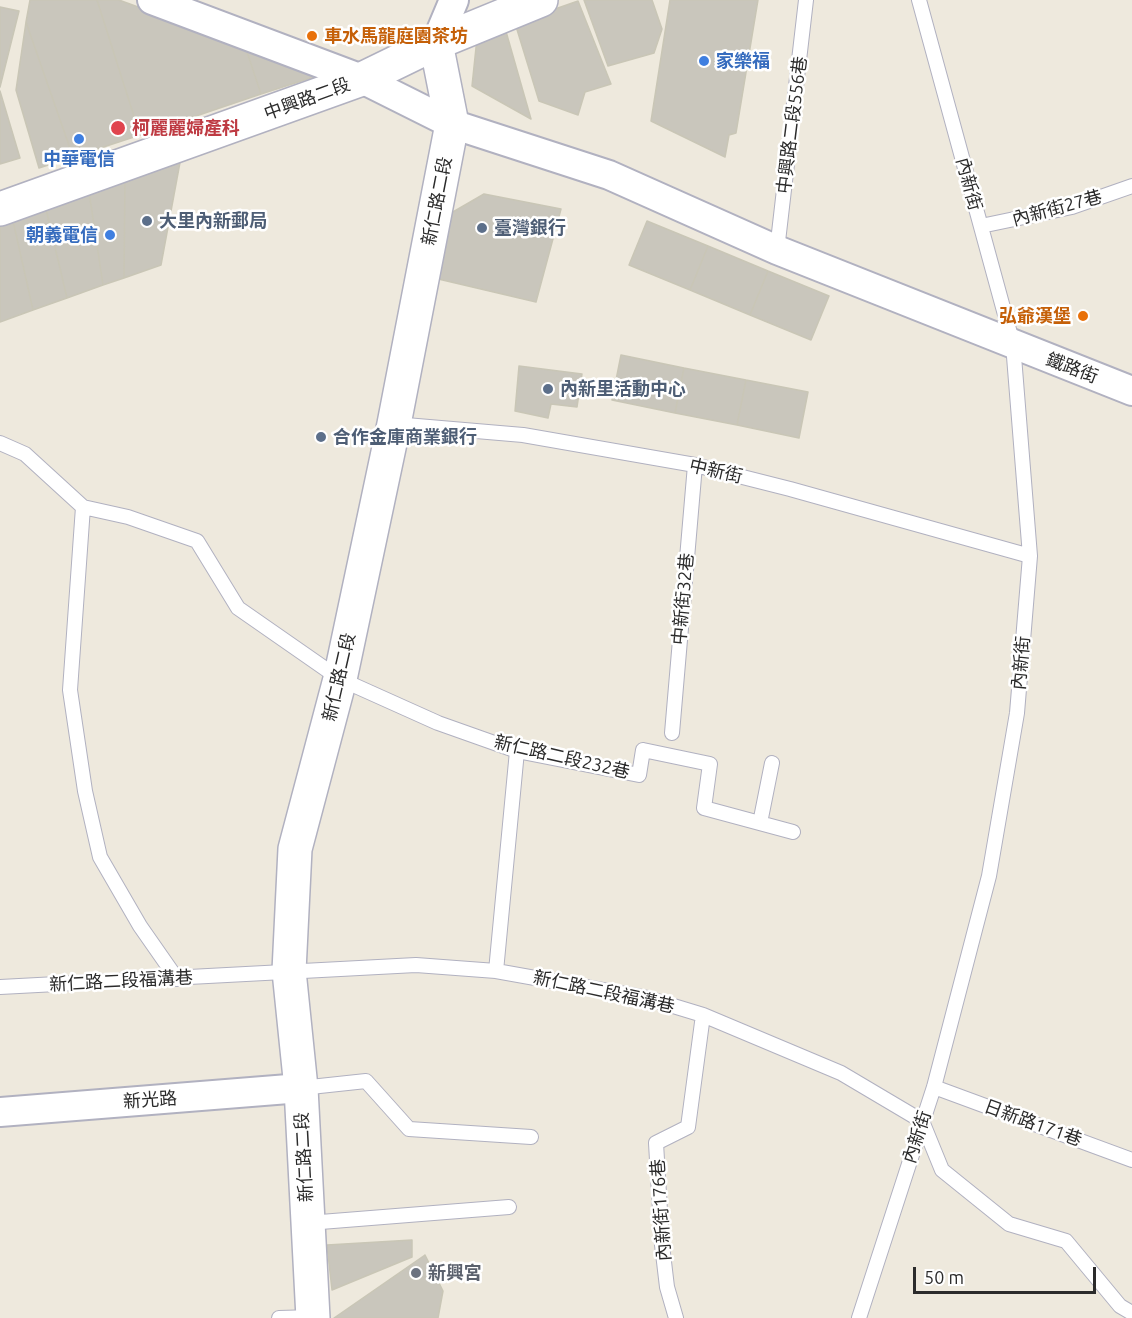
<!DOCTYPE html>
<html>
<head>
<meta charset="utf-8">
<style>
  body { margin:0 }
  #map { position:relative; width:1132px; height:1318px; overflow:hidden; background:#eee9dd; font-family:Ubuntu,sans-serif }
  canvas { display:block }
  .scale { position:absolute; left:913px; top:1267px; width:183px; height:27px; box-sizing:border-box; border:3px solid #2b2b2b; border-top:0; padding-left:8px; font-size:18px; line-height:21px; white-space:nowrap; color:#2b2b2b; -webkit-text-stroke:4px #fff; paint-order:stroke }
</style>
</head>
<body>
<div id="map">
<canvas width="1132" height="1318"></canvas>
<div class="scale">50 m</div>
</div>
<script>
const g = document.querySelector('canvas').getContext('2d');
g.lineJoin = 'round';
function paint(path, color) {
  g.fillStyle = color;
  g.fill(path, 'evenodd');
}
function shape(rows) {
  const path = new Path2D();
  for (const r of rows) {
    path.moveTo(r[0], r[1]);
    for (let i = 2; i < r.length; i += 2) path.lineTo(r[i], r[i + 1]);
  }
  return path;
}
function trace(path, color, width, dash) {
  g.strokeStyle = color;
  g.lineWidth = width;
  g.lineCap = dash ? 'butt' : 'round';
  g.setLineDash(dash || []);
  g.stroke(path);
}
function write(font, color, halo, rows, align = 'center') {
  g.font = font + ' Ubuntu,"Noto Sans TC",sans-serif';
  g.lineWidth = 5;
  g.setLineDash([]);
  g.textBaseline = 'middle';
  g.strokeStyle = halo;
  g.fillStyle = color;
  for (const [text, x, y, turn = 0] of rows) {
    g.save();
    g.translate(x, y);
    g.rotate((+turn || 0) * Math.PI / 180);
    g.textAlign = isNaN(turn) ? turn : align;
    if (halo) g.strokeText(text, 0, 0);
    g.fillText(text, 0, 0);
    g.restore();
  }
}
const building = shape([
  [30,0,97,0,140,135,73,157,26,22,30,0],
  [97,0,119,0,245,46,261,94,140,135,97,0],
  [584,0,652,0,662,29,654,53,608,66,584,0],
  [670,0,758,0,736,133,729,135,725,157,651,121,670,0],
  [578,1,611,84,585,92,578,115,539,101,515,23,578,1],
  [0,7,19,11,0,87,0,7],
  [26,22,73,157,39,168,16,90,26,22],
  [505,28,531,119,472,86,477,38,505,28],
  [245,46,323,74,261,94,245,46],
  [0,91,20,158,0,164,0,91],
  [181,157,161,265,124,278,125,178,181,157],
  [125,178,124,278,103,285,89,192,125,178],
  [89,192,103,285,67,298,46,209,89,192],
  [484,194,561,209,536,302,434,278,446,216,484,194],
  [46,209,67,298,33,310,13,221,46,209],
  [13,221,33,310,0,322,0,226,13,221],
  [647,221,708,246,690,290,629,265,647,221],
  [708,246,768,271,750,315,690,290,708,246],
  [768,271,829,296,811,340,750,315,768,271],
  [621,355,684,368,675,413,612,400,621,355],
  [519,366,582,374,577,407,551,404,548,418,515,411,519,366],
  [684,368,746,380,737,425,675,413,684,368],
  [746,380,808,392,799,438,737,425,746,380],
  [412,1240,412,1257,332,1290,327,1245,412,1240],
  [425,1255,443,1291,438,1318,334,1318,425,1255]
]);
paint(building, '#c9c6bc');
trace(building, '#c9c6b6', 1.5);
const lane = shape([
  [981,226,1072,207,1132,186],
  [777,250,806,0],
  [394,424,523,435,695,465,790,489,1030,556],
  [0,443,25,454,83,507,128,517,197,541,238,608,340,679,438,723,517,751,639,775,643,750,710,764,704,808,793,832],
  [83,507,70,690,85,791,100,857,140,926,177,979],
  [672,733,695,465],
  [760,823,772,763],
  [496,971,517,751],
  [0,987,416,965,496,971,647,998,703,1015,841,1073,922,1121,942,1170,1009,1224,1066,1241,1120,1306,1132,1313],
  [934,1087,1132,1160],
  [301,1088,366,1081,409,1129,531,1137],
  [308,1223,509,1207],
  [279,1318,314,1317],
  [676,1318,667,1287,662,1245,656,1143,688,1127,703,1015],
  [859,1318,934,1087,989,876,1017,713,1030,556,1013,344,919,0]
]);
const street = shape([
  [152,0,362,79,452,124,609,175,777,250,1132,391],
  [436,43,454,0],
  [0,1112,301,1088]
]);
const secondary = shape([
  [0,209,362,79,436,43,541,0],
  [313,1318,301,1088,289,971,295,849,340,679,394,424,452,124,436,43]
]);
trace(lane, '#b1b1c0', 16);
trace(street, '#b1b1c0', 32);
trace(secondary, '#b1b1c0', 36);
trace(lane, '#fff', 14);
trace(street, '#fff', 28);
trace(secondary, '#fff', 33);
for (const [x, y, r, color] of [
  [312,36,6,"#e8710a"],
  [704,61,6,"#3f7fe0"],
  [118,128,8,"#e0444e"],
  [79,139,6,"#3f7fe0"],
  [147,221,6,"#5c6f8a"],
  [482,228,6,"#5c6f8a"],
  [110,235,6,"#3f7fe0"],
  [1083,316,6,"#e8710a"],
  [548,389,6,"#5c6f8a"],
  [321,437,6,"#5c6f8a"],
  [416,1273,6,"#6b7280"]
]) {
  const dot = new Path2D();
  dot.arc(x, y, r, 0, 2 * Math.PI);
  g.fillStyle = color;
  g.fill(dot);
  trace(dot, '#fff', 2);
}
write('bold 18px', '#c56008', '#fff', [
  ["車水馬龍庭園茶坊",324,36],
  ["弘爺漢堡",1071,316,"right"]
], 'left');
write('bold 18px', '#366cbe', '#fff', [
  ["家樂福",716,61],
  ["中華電信",79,159,"center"],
  ["朝義電信",98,235,"right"]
], 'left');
write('18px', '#2b2b2b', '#fff', [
  ["中興路二段",307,99,-20],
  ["中興路二段556巷",792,125,-83],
  ["內新街",969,184,75],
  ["新仁路二段",437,201,-79],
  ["內新街27巷",1057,208,-15],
  ["鐵路街",1072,368,21],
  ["中新街",716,471,13],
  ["中新街32巷",683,599,-85],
  ["內新街",1021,663,-85],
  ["新仁路二段",339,677,-77],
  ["新仁路二段232巷",562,757,13],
  ["新仁路二段福溝巷",121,981,-3],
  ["新仁路二段福溝巷",604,992,12],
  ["新光路",150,1100,-4],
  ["日新路171巷",1033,1123,20],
  ["內新街",917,1137,-72],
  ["新仁路二段",304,1157,-93],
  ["內新街176巷",661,1210,-94]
]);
write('bold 18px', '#be3a42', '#fff', [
  ["柯麗麗婦產科",132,128]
], 'left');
write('bold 18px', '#4e5e75', '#fff', [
  ["大里內新郵局",159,221],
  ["臺灣銀行",494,228],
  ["內新里活動中心",560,389],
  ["合作金庫商業銀行",333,437]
], 'left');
write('bold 18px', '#5b616d', '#fff', [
  ["新興宮",428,1273]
], 'left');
</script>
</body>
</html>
